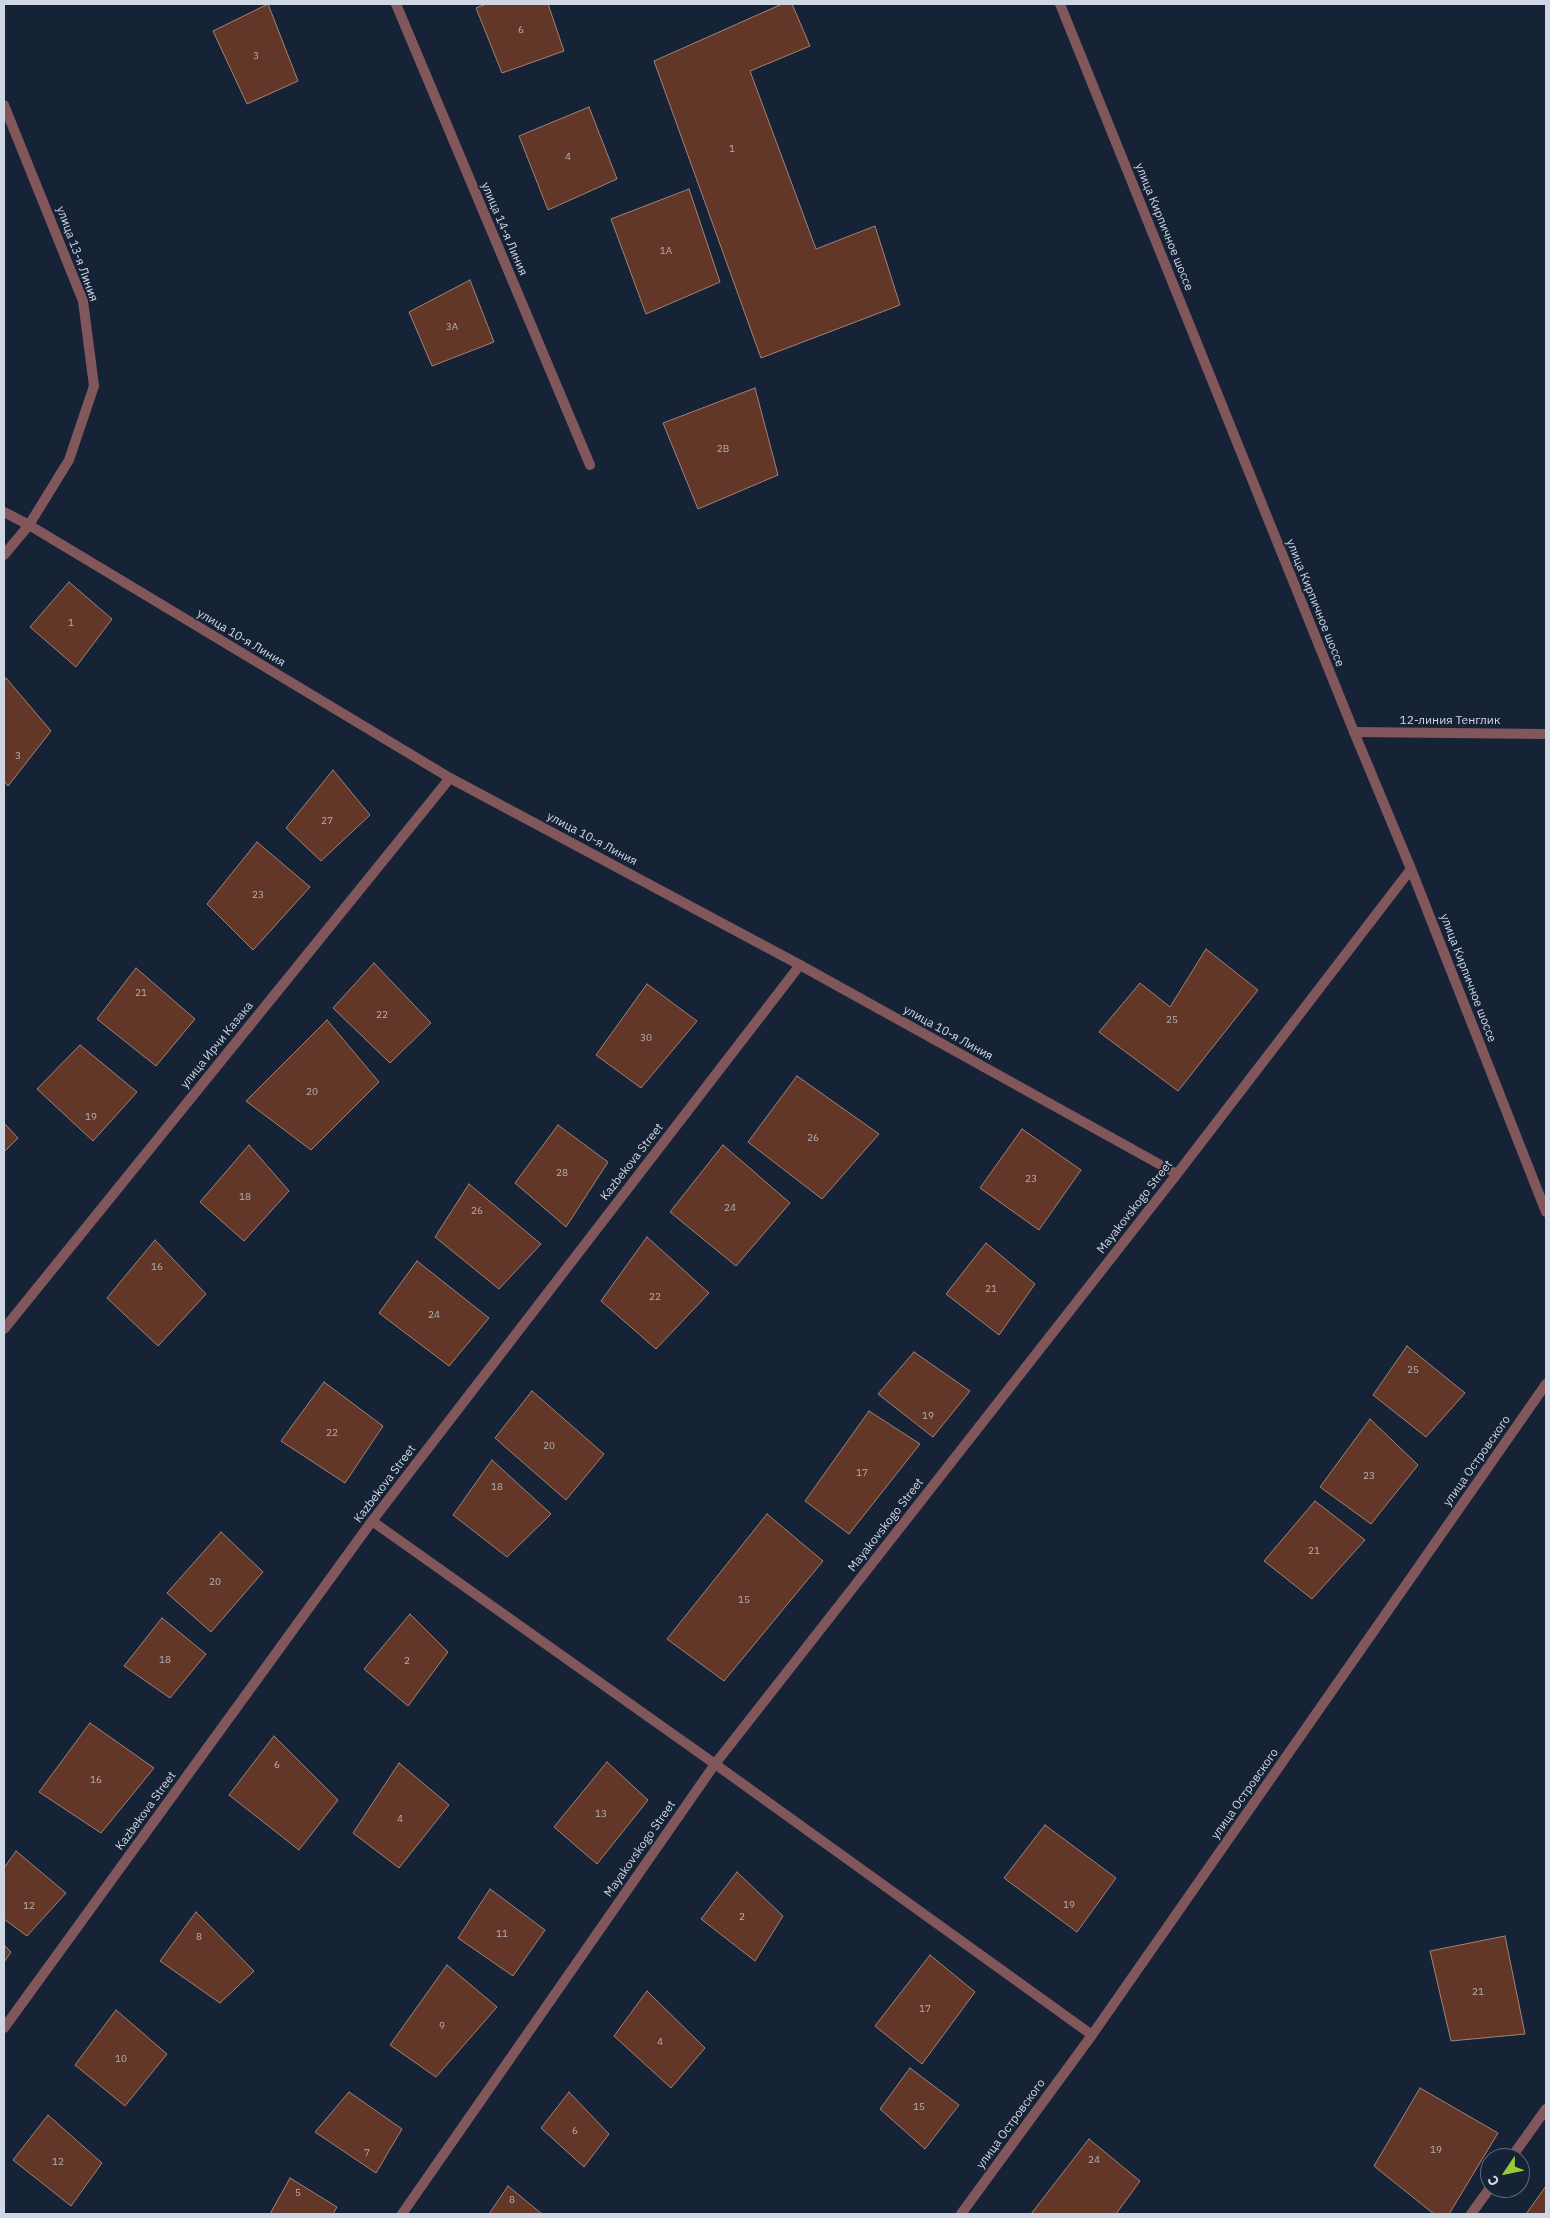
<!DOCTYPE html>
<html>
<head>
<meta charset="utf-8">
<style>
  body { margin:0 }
  #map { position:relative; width:1550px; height:2218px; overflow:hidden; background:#162235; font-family:"IBM Plex Sans",sans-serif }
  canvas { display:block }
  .frame { position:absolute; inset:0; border:5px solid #cfd7e4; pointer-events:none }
  .north { position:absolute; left:1480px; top:2148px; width:50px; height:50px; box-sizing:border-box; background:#162235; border:1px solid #606a7b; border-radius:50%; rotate:236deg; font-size:14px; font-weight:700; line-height:20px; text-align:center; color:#cfd7e4 }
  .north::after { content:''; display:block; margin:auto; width:18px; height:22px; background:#99cb36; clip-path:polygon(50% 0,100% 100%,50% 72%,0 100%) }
</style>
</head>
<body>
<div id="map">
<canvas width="1550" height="2218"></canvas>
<div class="frame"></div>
<div class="north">С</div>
</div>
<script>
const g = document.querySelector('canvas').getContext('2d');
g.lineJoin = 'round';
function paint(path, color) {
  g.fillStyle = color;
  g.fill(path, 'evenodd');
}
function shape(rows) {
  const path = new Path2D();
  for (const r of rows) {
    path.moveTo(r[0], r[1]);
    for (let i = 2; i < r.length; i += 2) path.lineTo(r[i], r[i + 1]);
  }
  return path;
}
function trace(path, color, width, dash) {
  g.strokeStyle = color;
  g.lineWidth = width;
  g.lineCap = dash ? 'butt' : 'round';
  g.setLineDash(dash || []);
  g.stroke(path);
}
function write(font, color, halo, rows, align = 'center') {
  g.font = font + ' "IBM Plex Sans",sans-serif';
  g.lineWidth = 4;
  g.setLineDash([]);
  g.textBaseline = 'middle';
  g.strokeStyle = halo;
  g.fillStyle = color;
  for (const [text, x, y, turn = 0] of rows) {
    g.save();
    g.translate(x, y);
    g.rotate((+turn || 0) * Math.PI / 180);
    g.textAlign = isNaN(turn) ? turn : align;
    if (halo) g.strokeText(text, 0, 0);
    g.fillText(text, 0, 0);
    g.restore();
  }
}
const building = shape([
  [268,4,298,81,247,104,213,31,268,4],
  [486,4,548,4,564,51,502,73,476,8,486,4],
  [782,4,792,4,810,46,750,71,816,249,875,226,900,305,761,358,654,61,782,4],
  [589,107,617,179,548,210,519,136,589,107],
  [689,189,720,282,646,314,611,219,689,189],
  [470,280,494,342,432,366,409,312,470,280],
  [755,388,778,475,698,509,663,423,755,388],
  [69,582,112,619,76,667,30,627,69,582],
  [6,678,51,731,8,786,4,781,4,681,6,678],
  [333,770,370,815,321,861,286,828,333,770],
  [257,842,310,887,253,950,207,904,257,842],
  [1206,949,1258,990,1178,1091,1099,1032,1140,983,1170,1007,1206,949],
  [374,963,431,1023,390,1063,333,1008,374,963],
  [136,968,195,1019,156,1066,97,1019,136,968],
  [647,984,697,1021,641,1088,596,1055,647,984],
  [327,1020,379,1082,311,1150,246,1101,327,1020],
  [80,1045,137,1092,93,1141,37,1089,80,1045],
  [797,1076,879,1134,822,1199,748,1142,797,1076],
  [4,1123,18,1138,4,1152,4,1123],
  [558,1125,608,1162,566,1227,515,1183,558,1125],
  [1022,1129,1081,1170,1039,1230,980,1188,1022,1129],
  [249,1145,289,1191,244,1241,200,1202,249,1145],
  [723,1145,790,1203,736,1266,670,1212,723,1145],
  [469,1184,541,1244,499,1289,435,1237,469,1184],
  [647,1237,709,1293,656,1349,601,1301,647,1237],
  [155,1240,206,1294,158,1346,107,1298,155,1240],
  [986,1243,1035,1284,999,1335,946,1294,986,1243],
  [417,1261,489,1318,449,1366,379,1313,417,1261],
  [1407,1346,1465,1393,1426,1437,1373,1395,1407,1346],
  [914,1352,970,1391,933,1437,878,1394,914,1352],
  [324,1382,383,1426,345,1483,281,1441,324,1382],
  [532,1391,604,1454,566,1500,495,1438,532,1391],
  [869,1411,920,1444,849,1534,805,1501,869,1411],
  [1370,1419,1418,1465,1371,1524,1320,1487,1370,1419],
  [492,1460,551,1514,507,1557,453,1515,492,1460],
  [1315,1501,1365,1540,1312,1599,1264,1561,1315,1501],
  [767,1514,823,1561,724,1681,667,1639,767,1514],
  [221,1532,263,1572,211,1632,167,1593,221,1532],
  [410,1614,448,1652,408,1706,364,1669,410,1614],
  [162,1618,206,1654,170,1698,124,1666,162,1618],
  [90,1723,154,1768,101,1833,39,1792,90,1723],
  [274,1736,338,1800,299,1850,229,1795,274,1736],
  [607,1762,648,1800,597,1864,554,1827,607,1762],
  [399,1763,449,1805,399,1868,353,1833,399,1763],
  [1045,1825,1116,1878,1077,1932,1004,1878,1045,1825],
  [16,1851,66,1893,27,1936,4,1919,4,1868,16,1851],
  [737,1872,783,1916,755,1961,701,1919,737,1872],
  [490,1889,545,1930,513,1976,458,1938,490,1889],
  [196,1912,254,1971,220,2003,160,1961,196,1912],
  [1505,1936,1525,2034,1451,2041,1430,1951,1505,1936],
  [4,1945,11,1952,4,1962,4,1945],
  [930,1955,975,1992,922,2064,875,2026,930,1955],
  [447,1965,497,2007,436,2077,390,2045,447,1965],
  [647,1991,705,2048,671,2088,614,2036,647,1991],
  [116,2010,167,2054,125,2106,75,2065,116,2010],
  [910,2068,959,2105,925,2149,880,2109,910,2068],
  [1420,2088,1498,2133,1449,2214,1434,2214,1374,2166,1420,2088],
  [349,2092,402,2129,376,2173,315,2132,349,2092],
  [569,2092,609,2134,584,2167,541,2128,569,2092],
  [48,2115,102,2163,71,2206,13,2160,48,2115],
  [1089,2139,1140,2181,1116,2214,1031,2214,1089,2139],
  [290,2178,337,2207,333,2214,270,2214,290,2178],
  [508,2186,542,2214,489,2214,508,2186],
  [1546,2186,1546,2214,1526,2214,1546,2186]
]);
paint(building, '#623727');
trace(building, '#a08378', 1);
trace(shape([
  [1354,732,1546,734]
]), '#82575c', 10);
trace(shape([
  [396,4,590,465],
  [1060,4,1354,732,1411,869,1546,1212],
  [4,105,83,301,94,386,69,460,29,525,4,555],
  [4,512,29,525,450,778,800,965,1177,1174],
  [4,1329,450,778],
  [372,1521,715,1764,1092,2035],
  [4,2028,372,1521,800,965],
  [1511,2158,1546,2109],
  [402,2214,715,1764,1177,1174,1411,869],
  [961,2214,1092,2035,1546,1384],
  [1471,2214,1490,2188]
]), '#82575c', 10);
write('10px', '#b4afb5', null, [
  ["6",521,30],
  ["3",256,56],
  ["1",732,149],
  ["4",568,157],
  ["1А",666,251],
  ["3А",452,327],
  ["2В",723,449],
  ["1",71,623],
  ["3",18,756],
  ["27",327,821],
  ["23",258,895],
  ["21",141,993],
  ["22",382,1015],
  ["25",1172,1020],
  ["30",646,1038],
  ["20",312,1092],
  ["19",91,1117],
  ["26",813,1138],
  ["28",562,1173],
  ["23",1031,1179],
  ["18",245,1197],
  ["24",730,1208],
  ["26",477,1211],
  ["16",157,1267],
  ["21",991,1289],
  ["22",655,1297],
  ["24",434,1315],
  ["25",1413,1370],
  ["19",928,1416],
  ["22",332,1433],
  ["20",549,1446],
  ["17",862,1473],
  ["23",1369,1476],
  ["18",497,1487],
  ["21",1314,1551],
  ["20",215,1582],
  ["15",744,1600],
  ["18",165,1660],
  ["2",407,1661],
  ["6",277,1765],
  ["16",96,1780],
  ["13",601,1814],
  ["4",400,1819],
  ["19",1069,1905],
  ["12",29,1906],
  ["2",742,1917],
  ["11",502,1934],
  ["8",199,1937],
  ["21",1478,1992],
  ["17",925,2009],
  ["9",442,2026],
  ["4",660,2042],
  ["10",121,2059],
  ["15",919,2107],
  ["6",575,2131],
  ["19",1436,2150],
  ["7",367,2153],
  ["24",1094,2160],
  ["12",58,2162],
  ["5",298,2193],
  ["8",512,2200]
]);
write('12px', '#cfd7e4', '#162235', [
  ["улица Кирпичное шоссе",1164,227,68],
  ["улица 14-я Линия",504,229,67],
  ["улица 13-я Линия",77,254,70],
  ["улица Кирпичное шоссе",1315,603,68],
  ["улица 10-я Линия",241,638,31],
  ["12-линия Тенглик",1450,721],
  ["улица 10-я Линия",592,839,28],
  ["улица Кирпичное шоссе",1468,978,69],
  ["улица 10-я Линия",948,1033,29],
  ["улица Ирчи Казака",217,1045,-51],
  ["Kazbekova Street",632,1162,-52],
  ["Mayakovskogo Street",1135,1207,-52],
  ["улица Островского",1477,1461,-55],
  ["Kazbekova Street",385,1484,-53],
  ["Mayakovskogo Street",886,1525,-52],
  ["улица Островского",1245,1794,-55],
  ["Kazbekova Street",146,1811,-54],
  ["Mayakovskogo Street",640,1849,-55],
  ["улица Островского",1011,2124,-54]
]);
</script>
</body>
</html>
